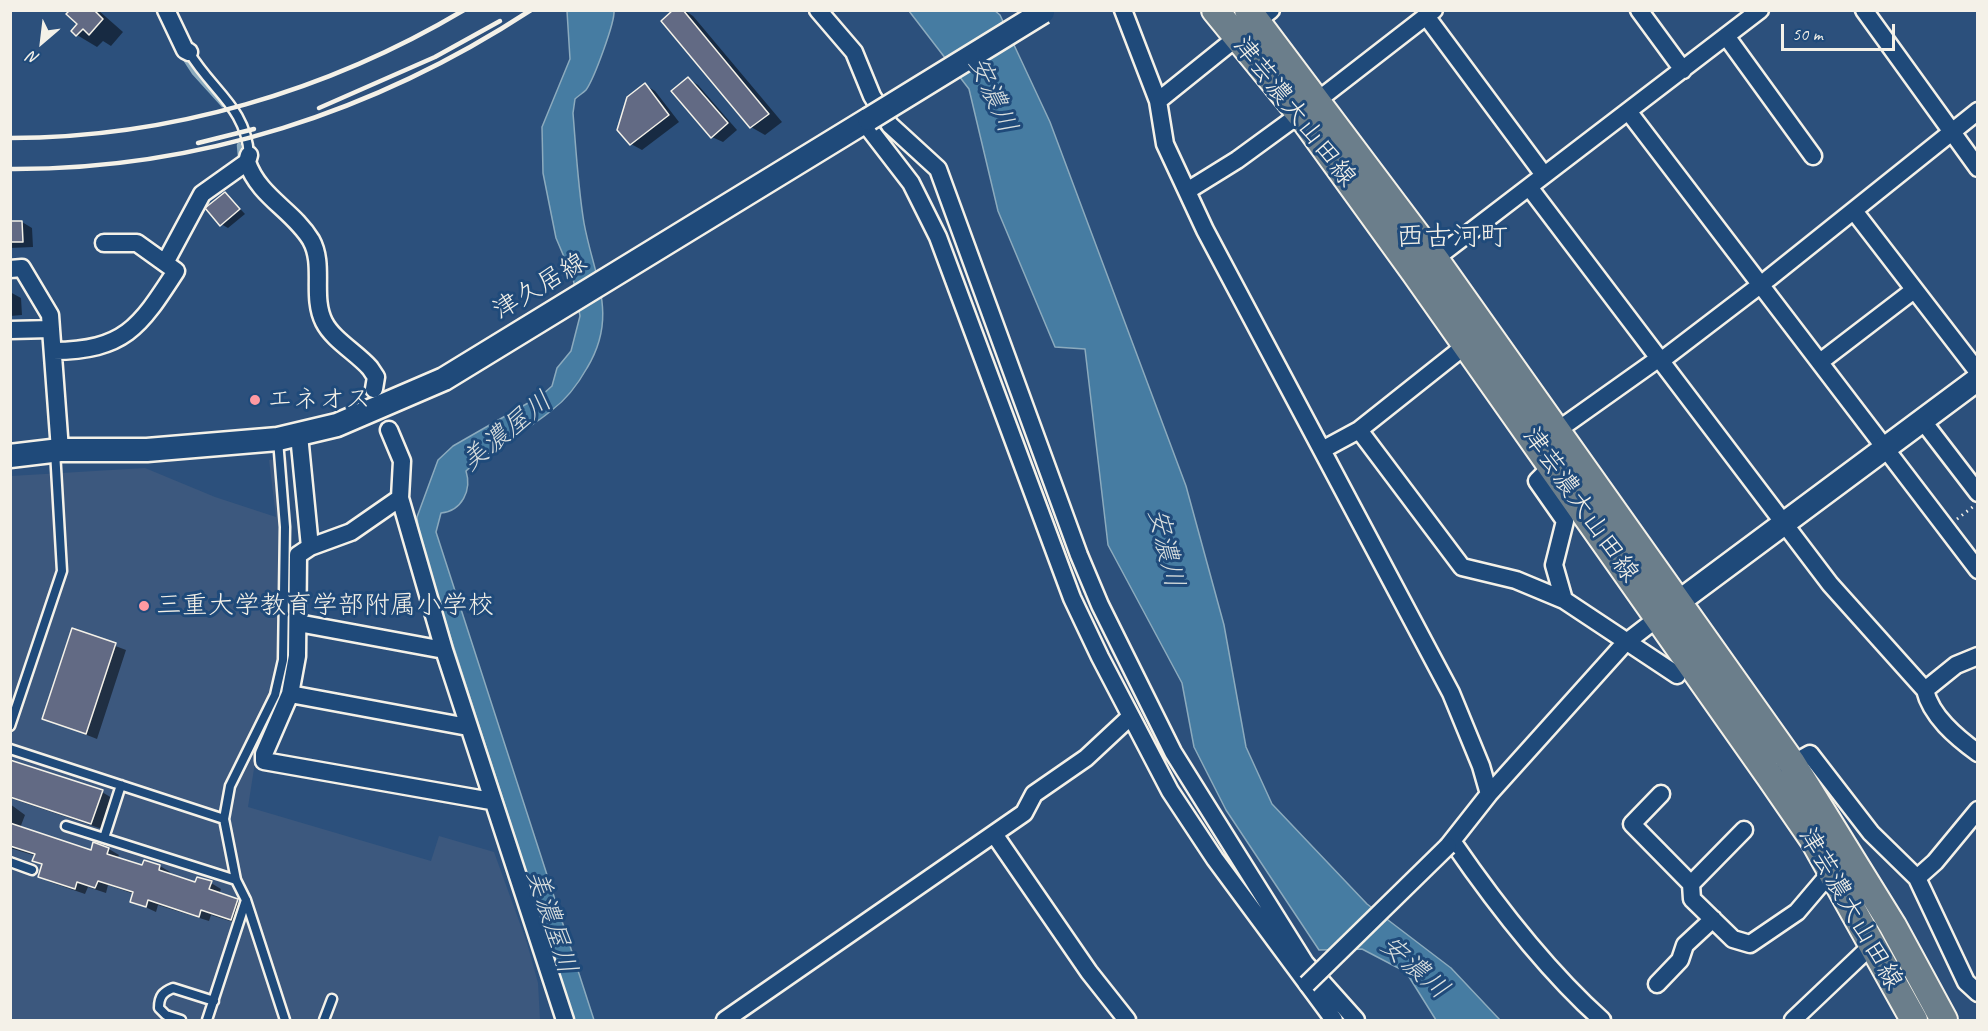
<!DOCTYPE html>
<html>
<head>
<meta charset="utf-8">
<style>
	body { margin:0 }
	#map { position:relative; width:1988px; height:1031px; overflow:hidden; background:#2c507c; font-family:Caveat,sans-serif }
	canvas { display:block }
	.frame { position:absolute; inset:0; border:12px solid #f4f1e8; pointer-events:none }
	.north { position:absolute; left:12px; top:12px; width:60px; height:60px; -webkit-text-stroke:4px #1f4a7a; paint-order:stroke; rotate:208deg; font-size:16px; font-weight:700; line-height:24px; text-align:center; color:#f4f1e8 }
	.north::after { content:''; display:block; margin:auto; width:21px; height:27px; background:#f4f1e8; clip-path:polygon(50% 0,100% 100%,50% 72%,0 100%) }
	.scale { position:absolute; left:1781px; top:24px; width:114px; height:27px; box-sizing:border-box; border:3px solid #f4f1e8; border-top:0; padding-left:8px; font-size:18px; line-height:21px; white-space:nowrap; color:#f4f1e8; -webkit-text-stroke:4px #1f4a7a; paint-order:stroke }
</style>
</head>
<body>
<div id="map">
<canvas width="1988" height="1031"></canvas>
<div class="frame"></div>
<div class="north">N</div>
<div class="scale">50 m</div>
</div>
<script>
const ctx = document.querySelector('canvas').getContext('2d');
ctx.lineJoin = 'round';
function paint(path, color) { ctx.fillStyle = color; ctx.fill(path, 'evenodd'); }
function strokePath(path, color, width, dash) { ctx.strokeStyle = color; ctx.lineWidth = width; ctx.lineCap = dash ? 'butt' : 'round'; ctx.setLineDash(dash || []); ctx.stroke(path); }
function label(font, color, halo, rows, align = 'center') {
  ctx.font = font + ' Caveat,"Klee One",sans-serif'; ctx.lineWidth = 6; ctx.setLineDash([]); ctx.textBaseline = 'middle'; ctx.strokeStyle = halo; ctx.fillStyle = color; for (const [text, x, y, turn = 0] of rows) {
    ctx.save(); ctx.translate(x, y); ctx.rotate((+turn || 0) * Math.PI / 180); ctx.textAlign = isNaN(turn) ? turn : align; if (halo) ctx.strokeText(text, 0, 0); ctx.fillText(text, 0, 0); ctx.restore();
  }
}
paint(new Path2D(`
	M287 457 291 526 289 658 280 696 256 756 248 807 431 861 439 836 494 852 527 943 538 983 540 1020H11V476L145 468 215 497 276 517 269 460Z`), '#3c587e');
const water = new Path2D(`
	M994 10 1000 15 1050 122 1186 486 1224 625 1246 747 1272 804 1367 904 1451 968 1500 1020H1436L1406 972 1362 949 1319 950 1226 810 1194 747 1182 683 1108 545 1085 349 1055 347 998 211 969 89 909 11Z
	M567 11H614C615 22 594 79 586 90 583 93 578 96 575 99L573 113C576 150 578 187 584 223 594 278 619 315 587 368 578 384 567 399 552 410 525 433 492 446 466 471 472 490 462 511 441 513L436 532 594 1020H574L433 583 419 535 417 517 438 460 453 446 542 395 552 386 557 368 571 351 580 316 573 278 556 238 543 173 542 127 570 59Z`);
paint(water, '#467ca2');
strokePath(water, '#8cabbe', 1.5);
paint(new Path2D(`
	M72 10H98L123 32 111 46 103 41 97 47 77 35 79 24Z
	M676 10H684L693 16 782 122 765 135 751 127Z
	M688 79 698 85 737 130 723 142 712 137Z
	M645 85 655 91 679 122 642 150 631 144Z
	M225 193 245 214 228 228 221 224Z
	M22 222 32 228 33 247 10 248V223Z
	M10 292 21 298 22 315 10 316Z
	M73 630 126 650 97 739 44 718Z
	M10 761 102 792 112 798 102 829 10 798Z
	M10 804 25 815 20 828 92 852 109 849 119 855 117 859 143 867 160 866 170 872 169 875 196 884 211 883 221 889 219 894 248 906 242 925 211 915 209 921 158 905 156 912 132 901 134 894 108 885 106 893 88 887 85 894 50 882 40 877 43 865 34 860 36 856 10 848Z`), '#0007');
strokePath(new Path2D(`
	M183 56 194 73 223 105
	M239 145 240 157`), '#8cabbe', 4.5);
const building = new Path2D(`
	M70 10H94L103 19 89 35 83 29 76 36 71 31 77 24 66 14Z
	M673 10H683L769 114 750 128 661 21Z
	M688 77 728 123 711 138 671 91Z
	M645 83 669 115 630 145 617 130 627 97Z
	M225 192 240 209 220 226 205 208Z
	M10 221H22L23 242H10Z
	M72 628 116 643 86 734 42 719Z
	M10 760 103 790 91 824 10 797Z
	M10 823 91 850 93 842 109 848 107 854 142 865 144 860 160 865 159 870 195 882 197 877 212 881 209 889 238 899 231 920 201 910 199 917 148 900 146 907 130 902 133 892 98 881 95 888 77 882 75 889 38 877 42 864 32 861 35 854 10 846Z`);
paint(building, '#626a84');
strokePath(building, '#f4f1e8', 1.5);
const lane = new Path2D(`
	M189 52C212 91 246 107 249 155
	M278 440 285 527 283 660 275 695 230 786 224 819 236 880 246 900 285 1020
	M10 726 62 571 55 451
	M10 749 224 819
	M66 826 236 880
	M104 838 121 785
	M10 862 32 870
	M181 1020 166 1015 159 1008C159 996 163 992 173 988L214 1001
	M207 1020 246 900
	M324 1020 332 999`);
const street = new Path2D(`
	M166 10 185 50 189 52
	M818 10 854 52 872 96 890 125 938 169 1079 555 1100 605 1173 752 1305 963 1356 1020
	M1123 10 1158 101 1165 144 1205 230 1451 693 1481 766 1489 794
	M1639 10 1683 70
	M1864 10 1978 168
	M1426 16 1544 175
	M1726 36 1813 156
	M1158 101 1271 10
	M1628 111 1978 570
	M864 122 911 183 938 237 1072 598 1100 657 1170 791 1215 859 1334 1020
	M249 155 247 162C259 197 293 210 311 240 325 265 311 296 324 322 333 340 357 353 370 368L376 377 374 389
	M1529 187 1830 584 1925 690C1931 716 1956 737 1978 753
	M1187 191 1237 160 1300 114 1434 10
	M1854 211 1978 372
	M165 263 202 194 247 162
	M1427 265 1760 10
	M10 269 22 268 50 315 51 329
	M10 330 51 329 60 450
	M53 351C125 350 139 328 176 271L137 243H104
	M1662 360 1768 279 1978 111
	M1820 362 1914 290
	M1922 420 1978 493
	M389 430 402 461 400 498 444 650 565 1020
	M1359 430 1462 567 1516 580 1564 600 1677 675
	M299 435 310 547 298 555 297 656 290 694 264 754V761L491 801
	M1322 450 1359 430 1466 345
	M310 547 351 532 400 498
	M1564 600 1554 565 1565 521 1537 481 1552 466 1558 430 1658 359
	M298 623 444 650
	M1925 690 1956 665 1978 656
	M290 694 468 727
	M1785 768 1810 754 1871 833 1917 878 1966 982 1978 993
	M1661 794 1632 824 1691 884
	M1744 830 1691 884 1692 899 1733 939 1750 944 1797 912 1831 872
	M994 834 1089 972 1127 1020
	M1452 841C1496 905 1545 969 1602 1020
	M1448 846 1489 794 1624 644 1659 617
	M1917 878 1935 862 1978 810
	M1657 984 1680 960 1685 945 1713 919
	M725 1020 1024 813 1034 794 1086 758 1130 717
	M1793 1020 1872 945`);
const secondary = new Path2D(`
	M10 456 60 450H147L278 439 337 425 444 379 869 119
	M1665 612 1978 379`);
const primary = new Path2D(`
	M1215 10 1300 114 1415 273 1770 777 1814 841 1914 1020
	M1248 10 1435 259 1792 763 1893 926 1944 1020`);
strokePath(lane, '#f4f1e8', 13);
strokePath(street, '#f4f1e8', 21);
strokePath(secondary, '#f4f1e8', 27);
strokePath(primary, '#f4f1e8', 30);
strokePath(new Path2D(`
	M1957 519 1974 506`), '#f4f1e8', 3, [1.5, 4.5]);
strokePath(lane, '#1f4a7a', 8);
strokePath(street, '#1f4a7a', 16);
strokePath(secondary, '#1f4a7a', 22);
strokePath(primary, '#6b7e8b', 26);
strokePath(new Path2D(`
	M319 108 435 57 500 21
	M10 138C169 138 328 91 464 10
	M198 143 254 129
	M10 169C198 170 375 112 531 10`), '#f4f1e8', 4.5);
const streetBridge = new Path2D(`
	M1307 984 1448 846`);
const secondaryBridge = new Path2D(`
	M869 119 1043 12`);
strokePath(streetBridge, '#f4f1e8', 21, []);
strokePath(secondaryBridge, '#f4f1e8', 27, []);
strokePath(streetBridge, '#1f4a7a', 16);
strokePath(secondaryBridge, '#1f4a7a', 22);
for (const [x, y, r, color] of [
	[255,400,6,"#ff9aa2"],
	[144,606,6,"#ff9aa2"]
]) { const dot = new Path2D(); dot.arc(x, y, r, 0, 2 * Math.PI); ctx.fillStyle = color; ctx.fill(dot); strokePath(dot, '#1f4a7a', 2); }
label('26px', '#f4f1e8', '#1f4a7a', [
	["津芸濃大山田線",1294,112,52],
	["津久居線",540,287,-31],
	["津芸濃大山田線",1580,505,55],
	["津芸濃大山田線",1850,909,60]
]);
label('26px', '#f4f1e8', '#1f4a7a', [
	["エネオス",267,400],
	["三重大学教育学部附属小学校",156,606]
], 'left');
label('italic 27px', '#dadfde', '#1f4a7a', [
	["安濃川",992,95,66],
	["美濃屋川",507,432,-39],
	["安濃川",1165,548,77],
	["美濃屋川",551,922,72],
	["安濃川",1414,968,41]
]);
label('28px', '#f4f1e8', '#1f4a7a', [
	["西古河町",1452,238]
]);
</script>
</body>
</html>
